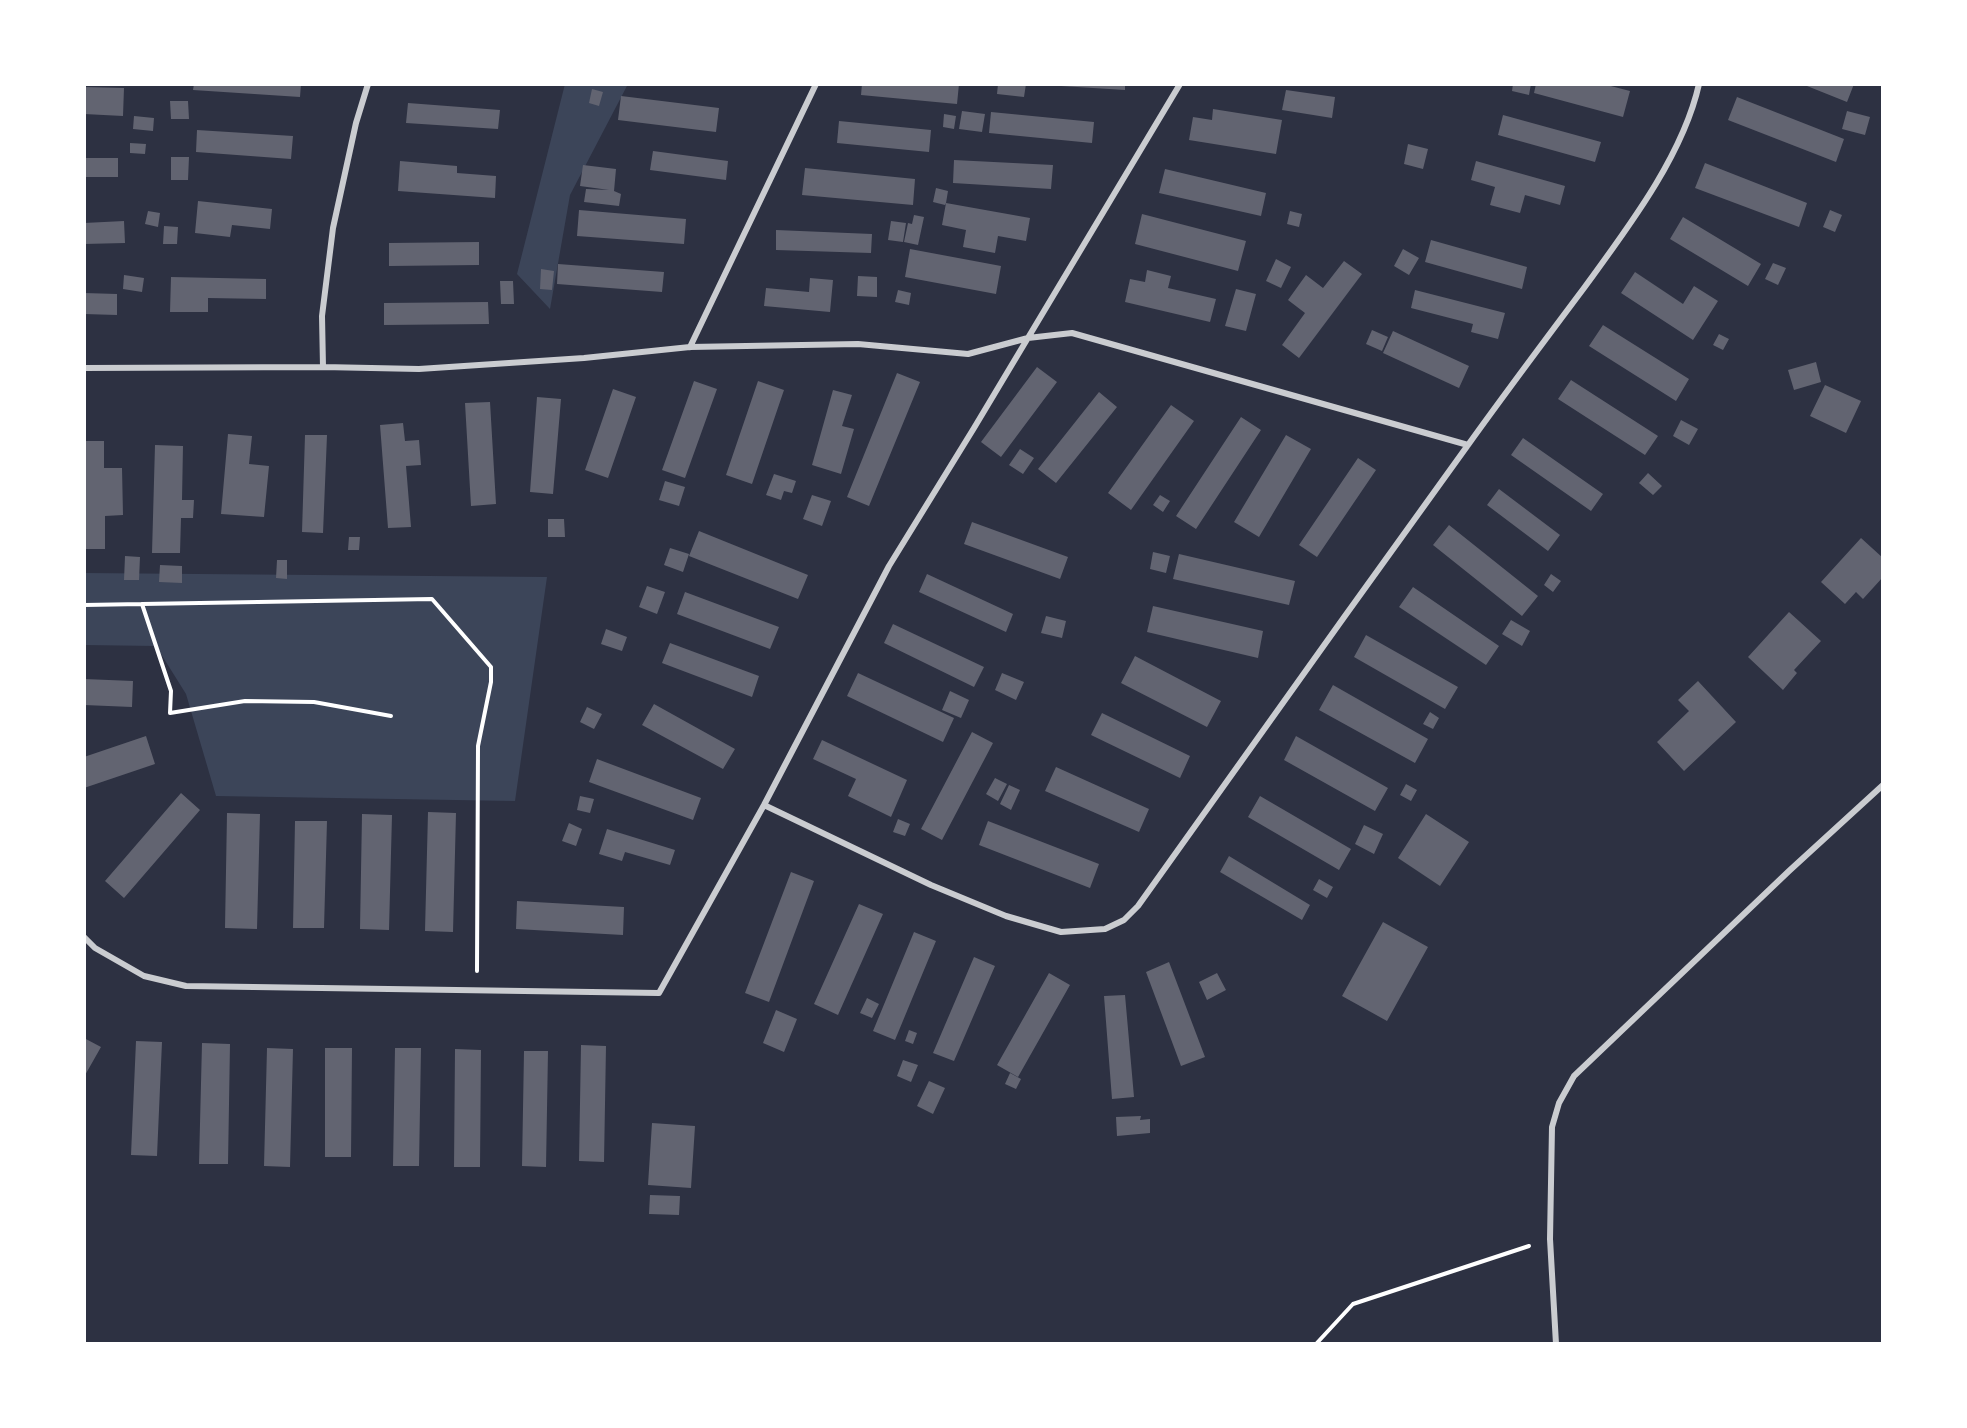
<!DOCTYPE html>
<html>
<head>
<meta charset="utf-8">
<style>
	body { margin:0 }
	#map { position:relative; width:1967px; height:1428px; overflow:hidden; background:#2d3142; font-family:Manrope,sans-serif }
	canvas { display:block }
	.frame { position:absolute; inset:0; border:86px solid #fff; pointer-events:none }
</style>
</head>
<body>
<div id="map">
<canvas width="1967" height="1428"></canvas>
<div class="frame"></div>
</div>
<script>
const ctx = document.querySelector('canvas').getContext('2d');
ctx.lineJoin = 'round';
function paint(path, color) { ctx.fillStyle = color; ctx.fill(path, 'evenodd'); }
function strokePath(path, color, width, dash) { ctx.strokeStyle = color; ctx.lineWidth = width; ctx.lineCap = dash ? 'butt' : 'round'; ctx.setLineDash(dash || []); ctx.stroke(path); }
paint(new Path2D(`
	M565 84H628L570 195 550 309 517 274Z
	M84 573 547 577 515 801 216 796 186 694 156 646 84 645Z`), '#3c4559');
paint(new Path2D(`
	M194 84H301L300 97 193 90Z
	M862 84H959L957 104 861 95Z
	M998 84H1026L1024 97 997 94Z
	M1062 84H1125V90L1061 86Z
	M1513 84H1531L1529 95 1512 91Z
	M1536 84H1603L1630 91 1623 117 1534 93Z
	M1802 84H1854L1847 102Z
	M84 87 124 88 123 116 84 114Z
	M592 89 603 92 599 106 589 103Z
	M1286 90 1335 97 1332 118 1282 110Z
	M621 96 719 108 716 132 618 120Z
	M1737 97 1844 139 1836 162 1728 120Z
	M170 101H188L189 119H171Z
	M408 103 500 110 498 129 406 123Z
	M1213 109 1282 120 1276 154 1189 140 1193 117 1212 120Z
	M962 111 985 114 982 132 959 129Z
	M1847 111 1870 117 1865 135 1842 129Z
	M991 112 1094 122 1092 143 989 133Z
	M944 114 956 116 954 129 943 127Z
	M1503 115 1601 142 1595 162 1498 135Z
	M134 116 154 118 153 131 133 129Z
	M839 121 931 130 929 152 837 143Z
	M197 130 293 136 291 159 196 152Z
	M130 143 146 144 145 154 130 153Z
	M1408 144 1428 149 1423 169 1404 164Z
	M653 151 728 161 726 180 650 170Z
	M171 157H189L188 180H171Z
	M84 158H118V177H84Z
	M954 160 1053 165 1051 189 953 183Z
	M400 161 457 166V173L496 176 495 198 398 191Z
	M1476 161 1565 186 1560 205 1525 195 1520 213 1490 205 1495 187 1471 180Z
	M1705 163 1807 203 1799 227 1695 188Z
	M583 165 616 169 614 191 621 194 619 206 584 202 586 189 609 190 580 186Z
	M805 168 915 179 913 205 802 195Z
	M1165 169 1266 193 1261 216 1159 193Z
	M936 188 948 191 946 203 1030 218 1026 241 998 236 995 253 963 247 966 230 942 225 946 203 945 205 933 202Z
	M198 201 272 209 270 229 232 225 230 237 195 233Z
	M579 210 686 219 684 244 577 236Z
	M1830 210 1842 215 1835 232 1823 227Z
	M148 211 160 213 158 227 145 224Z
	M1290 211 1302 214 1299 227 1287 224Z
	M1142 214 1246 241 1238 271 1135 244Z
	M914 215 924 217 918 245 904 242 908 223 912 224Z
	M1683 217 1761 264 1748 286 1670 239Z
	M124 221 125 243 84 244V223Z
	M891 221 906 223 903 242 888 240Z
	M164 226 178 227 177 244H163Z
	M776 230 872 234 871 253 776 250Z
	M1431 240 1527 267 1522 289 1425 262Z
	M479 242V265L389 266V243Z
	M910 249 1001 266 996 294 905 277Z
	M1403 249 1419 258 1409 275 1394 266Z
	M1276 259 1291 267 1281 288 1266 281Z
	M1344 261 1362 274 1299 358 1282 345 1305 313 1288 300 1306 275 1323 288Z
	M1773 263 1786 268 1778 285 1765 279Z
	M558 264 664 272 662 292 557 284Z
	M541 269 554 271 552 290 540 289Z
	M1147 270 1171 276 1168 288 1216 299 1210 322 1125 302 1130 279 1145 282Z
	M1635 272 1683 304 1694 286 1718 301 1693 340 1621 293Z
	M124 275 144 278 142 292 123 289Z
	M858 276 877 277V297L857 296Z
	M171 277 266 279V299L208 298V312H170Z
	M810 278 833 280 830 312 764 306 766 288 809 292Z
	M500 281H513L514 304H501Z
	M1236 289 1256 294 1246 331 1225 326Z
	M898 290 911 293 909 305 895 302Z
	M1415 290 1505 313 1498 339 1471 332 1473 324 1411 308Z
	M84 293 117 294V315L84 314Z
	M488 302 489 324 384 325V303Z
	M1603 325 1689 379 1676 401 1589 346Z
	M1372 330 1388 337 1382 351 1366 344Z
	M1393 331 1469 366 1459 388 1383 353Z
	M1719 334 1729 339 1723 350 1713 345Z
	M1816 362 1821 382 1794 390 1788 370Z
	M1037 367 1057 382 1001 457 981 442Z
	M897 373 920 382 869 506 847 497Z
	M1571 380 1658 436 1645 455 1558 399Z
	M694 381 717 389 685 478 662 470Z
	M758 381 784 390 752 484 726 475Z
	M1825 385 1861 401 1846 433 1810 416Z
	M613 389 636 397 608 478 585 470Z
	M833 390 852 395 842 426 854 429 841 474 812 465Z
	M1099 392 1117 407 1056 483 1038 469Z
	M537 397 561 399 553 494 530 492Z
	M490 402 496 504 471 506 465 403Z
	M1171 405 1194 421 1131 510 1108 493Z
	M1241 417 1261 430 1196 529 1176 516Z
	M1681 420 1698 429 1689 445 1673 436Z
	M403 423 405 441 419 440 421 465 406 466 411 527 388 528 380 425Z
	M228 434 252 436 249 464 269 466 264 517 221 514Z
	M305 435H327L323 533 302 532Z
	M1286 435 1311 449 1259 537 1234 522Z
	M1523 438 1603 494 1591 511 1511 455Z
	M84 441H104V468H122L123 515 105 516V549H84Z
	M155 445 183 446 182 500H194L193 518H181L180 553H152Z
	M1020 449 1034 458 1023 474 1009 465Z
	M1358 458 1376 470 1317 557 1299 545Z
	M1648 473 1662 486 1653 495 1639 483Z
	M774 474 796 481 792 493 784 491 781 500 766 495Z
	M665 481 685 487 679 506 659 500Z
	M1499 489 1560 535 1548 551 1487 505Z
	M812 495 831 501 822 526 803 519Z
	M1160 495 1170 501 1163 512 1153 505Z
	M548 519H564L565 537H548Z
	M972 522 1068 557 1060 579 964 544Z
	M1449 525 1538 596 1522 616 1433 545Z
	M699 531 808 575 798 599 689 556Z
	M349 537H360L359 550H348Z
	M1861 538 1883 558V577L1863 599 1856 592 1845 604 1821 582Z
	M670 548 689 554 683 572 664 565Z
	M1153 552 1170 556 1166 573 1150 569Z
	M1179 554 1295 581 1289 605 1173 579Z
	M125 556 140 557 139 580H124Z
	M277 560H287V579L276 578Z
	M160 565 182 566V583L159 582Z
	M927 574 1013 614 1006 632 919 592Z
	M1551 574 1561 581 1553 592 1544 585Z
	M647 586 665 592 657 614 639 607Z
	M1413 587 1499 646 1486 665 1399 607Z
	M685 592 779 627 770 649 677 614Z
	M1153 606 1263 631 1258 658 1147 632Z
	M1789 612 1821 641 1794 670 1797 673 1783 690 1748 657Z
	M1046 616 1066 621 1062 638 1041 633Z
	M1511 620 1530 631 1522 646 1502 634Z
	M893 624 984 667 974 687 884 643Z
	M606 629 627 637 622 651 601 644Z
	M1366 635 1458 687 1445 709 1354 657Z
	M670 643 759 676 752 697 662 663Z
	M1135 656 1221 701 1207 727 1121 683Z
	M858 673 954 718 943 742 847 696Z
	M1002 673 1024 682 1016 700 995 690Z
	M84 679 133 681 132 707 84 705Z
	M1698 681 1736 722 1684 771 1657 742 1689 711 1678 700Z
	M1333 685 1428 739 1415 763 1319 710Z
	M950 691 969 700 961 718 942 710Z
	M654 704 735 749 723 769 642 725Z
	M587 707 602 714 594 729 580 722Z
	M1430 712 1439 718 1433 729 1423 724Z
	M1102 713 1190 756 1180 778 1091 735Z
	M972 732 993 743 942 840 921 829Z
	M146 736 155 764 84 788V757Z
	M1296 736 1388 788 1375 811 1284 760Z
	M822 740 907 780 891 817 848 796 856 779 813 759Z
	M597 759 701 798 693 820 589 782Z
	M1056 767 1149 809 1139 832 1045 791Z
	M995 778 1007 784 998 801 986 794Z
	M1406 784 1417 790 1411 801 1400 795Z
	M1009 785 1020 790 1011 810 1000 804Z
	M181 793 200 810 124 898 105 881Z
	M580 796 594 799 590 813 577 810Z
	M1260 796 1351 849 1339 870 1248 817Z
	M428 812 456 813 453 932 425 931Z
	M227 813 260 814 257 929 225 928Z
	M362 814 392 815 389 930 360 929Z
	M1426 814 1469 842 1440 886 1398 858Z
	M898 819 910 824 905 836 893 832Z
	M295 821H327L324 928H293Z
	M988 821 1099 864 1090 888 979 845Z
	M569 823 582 829 576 846 562 841Z
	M1364 825 1383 834 1374 854 1355 844Z
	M607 829 675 850 670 865 625 852 622 861 599 854Z
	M1229 856 1310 905 1302 920 1220 872Z
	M791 872 814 881 769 1002 745 993Z
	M1319 879 1333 887 1327 898 1313 890Z
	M517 901 624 907 623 935 516 929Z
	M859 904 883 914 838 1015 814 1004Z
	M1383 922 1428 947 1387 1021 1342 996Z
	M914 932 936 941 895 1040 873 1031Z
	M974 957 995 966 954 1061 933 1053Z
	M1169 962 1205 1057 1181 1066 1146 972Z
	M1049 973 1070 985 1018 1077 997 1065Z
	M1217 973 1226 990 1207 1000 1199 982Z
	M1125 995 1134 1097 1112 1099 1104 996Z
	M867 998 879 1004 872 1018 860 1013Z
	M776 1010 797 1019 784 1052 763 1043Z
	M909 1030 917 1033 913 1044 905 1041Z
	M84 1038 101 1047 84 1077Z
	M136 1041 162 1042 157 1156 131 1155Z
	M202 1043 230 1044 228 1164H199Z
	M581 1045 606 1046 604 1162 579 1161Z
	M267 1048 293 1049 290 1167 264 1166Z
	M325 1048H352L351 1157H325Z
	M395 1048H421L419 1166H393Z
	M455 1049 481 1050 480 1167H454Z
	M524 1051H548L546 1167 522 1166Z
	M903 1060 918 1065 911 1082 897 1076Z
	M1010 1073 1021 1079 1016 1089 1005 1084Z
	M929 1081 945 1088 933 1114 917 1106Z
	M1141 1116 1140 1120 1150 1119V1133L1117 1136 1116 1117Z
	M652 1123 695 1126 691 1188 648 1185Z
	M650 1195 680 1196 679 1215 649 1214Z`), '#626471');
strokePath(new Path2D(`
	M142 604 171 691 170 713 245 701 314 702 391 716
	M84 605 432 599 491 667V682L478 746 477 971
	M1316 1344 1353 1304 1529 1246`), '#fff', 4);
strokePath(new Path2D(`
	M690 347 816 84
	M323 367 322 316 333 228 356 123 368 84
	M84 368 323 367 419 369 584 358 690 347 858 344 968 354 1028 338 1072 333 1468 445
	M764 805 931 885 1006 916 1061 932 1105 929 1124 920 1138 906C1248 752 1357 598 1468 445 1506 392 1545 340 1584 288 1627 229 1683 156 1699 84
	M84 937 95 948 144 976 186 986 659 993 764 805 889 566 974 428 1180 84
	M1556 1344 1550 1239 1552 1127 1559 1103 1574 1076 1789 871 1883 785`), '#caccd0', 6);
</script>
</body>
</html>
